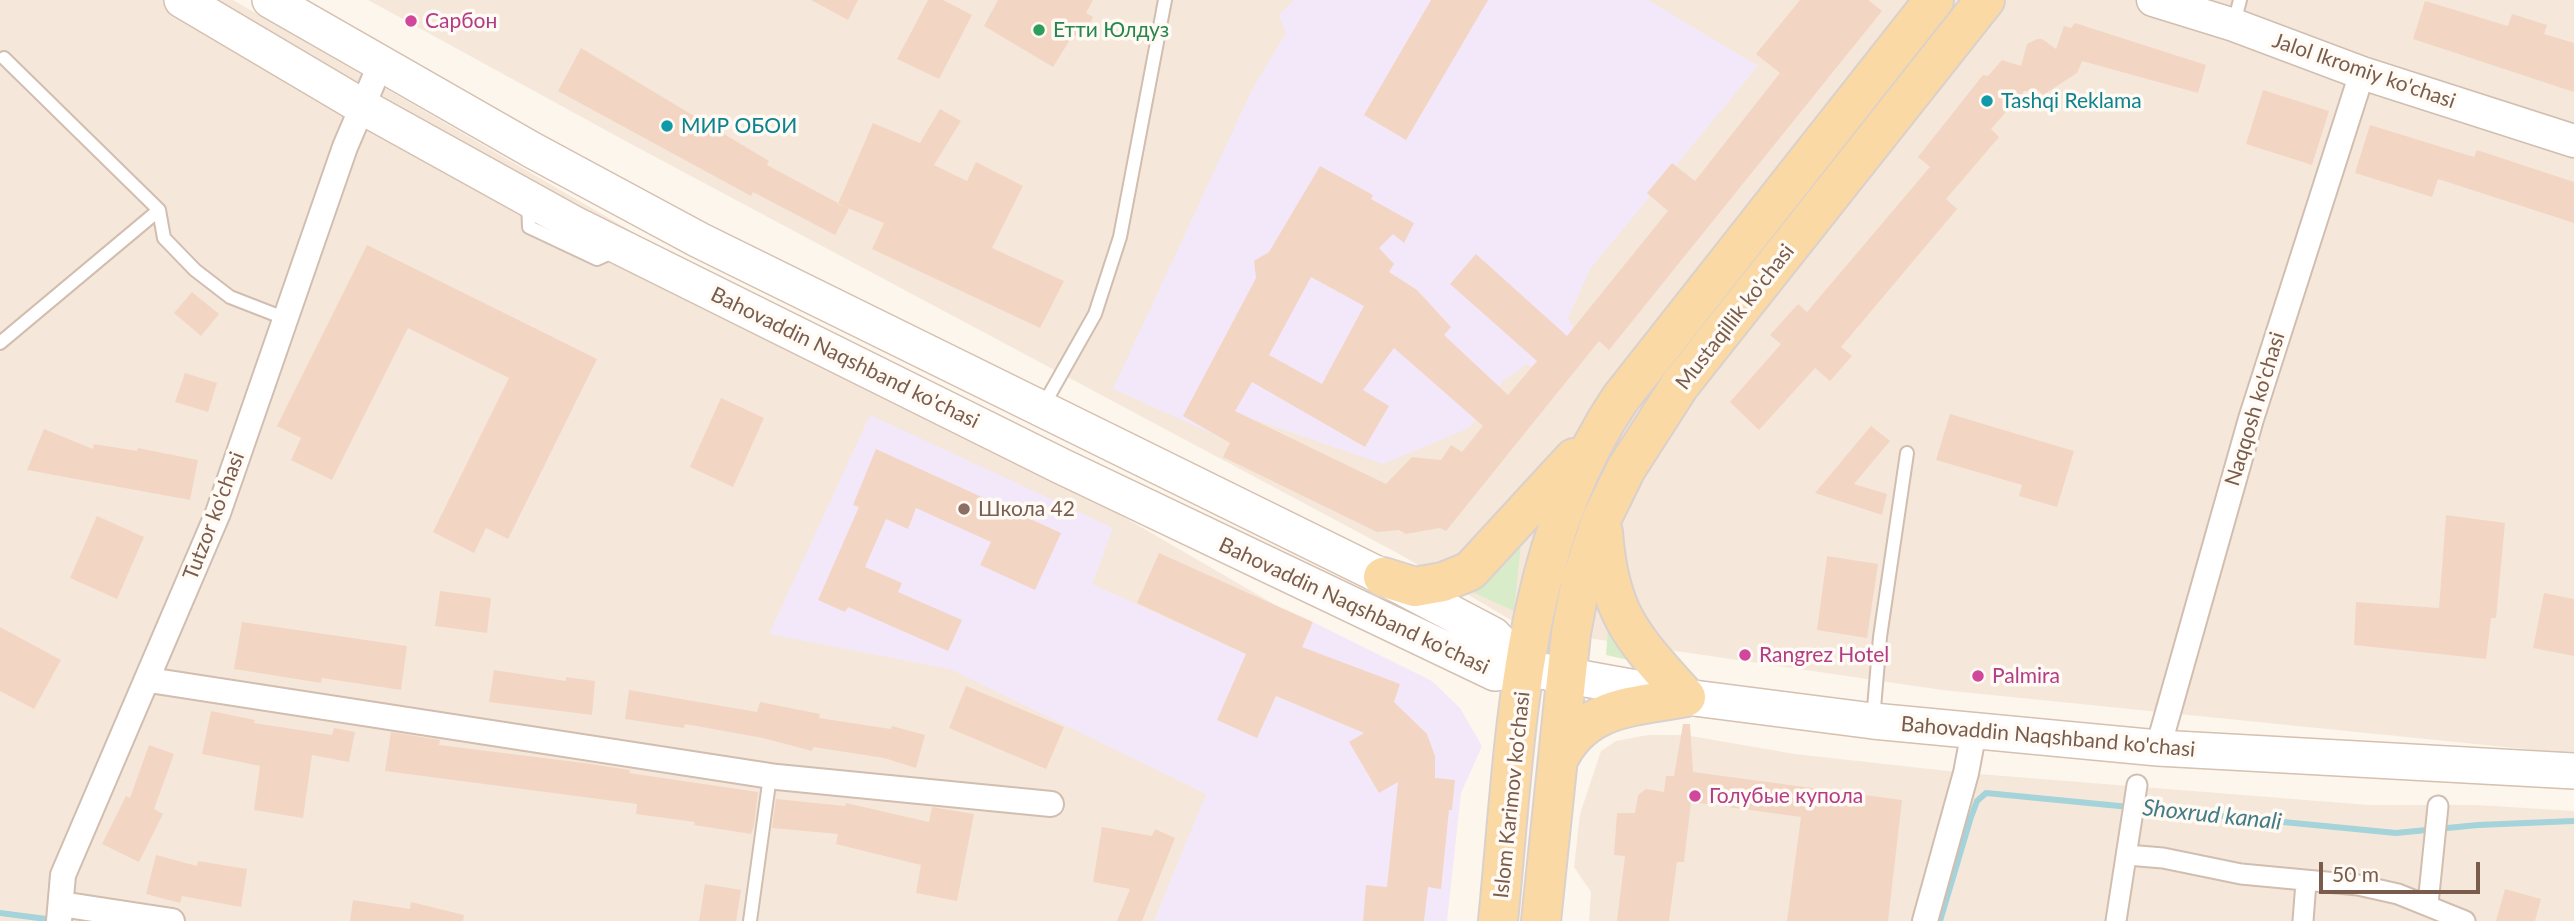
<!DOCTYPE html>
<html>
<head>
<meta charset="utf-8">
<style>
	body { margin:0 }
	#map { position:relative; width:2574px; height:921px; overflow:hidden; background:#fdf6ec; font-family:Lato,sans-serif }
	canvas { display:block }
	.scale { position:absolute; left:2319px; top:862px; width:161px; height:32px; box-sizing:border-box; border:4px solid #7a5c4d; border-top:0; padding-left:9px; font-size:21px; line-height:24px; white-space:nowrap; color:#7a5c4d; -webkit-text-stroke:5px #fffaf3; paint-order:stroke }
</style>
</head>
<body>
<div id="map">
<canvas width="2574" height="921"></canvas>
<div class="scale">50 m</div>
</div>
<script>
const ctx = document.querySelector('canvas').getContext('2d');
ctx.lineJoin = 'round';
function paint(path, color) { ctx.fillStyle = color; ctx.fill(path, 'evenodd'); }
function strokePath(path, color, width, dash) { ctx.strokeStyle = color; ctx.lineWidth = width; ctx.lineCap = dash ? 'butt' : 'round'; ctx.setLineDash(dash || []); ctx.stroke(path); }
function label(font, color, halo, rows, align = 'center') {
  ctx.font = font + ' Lato,sans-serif'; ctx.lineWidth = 7; ctx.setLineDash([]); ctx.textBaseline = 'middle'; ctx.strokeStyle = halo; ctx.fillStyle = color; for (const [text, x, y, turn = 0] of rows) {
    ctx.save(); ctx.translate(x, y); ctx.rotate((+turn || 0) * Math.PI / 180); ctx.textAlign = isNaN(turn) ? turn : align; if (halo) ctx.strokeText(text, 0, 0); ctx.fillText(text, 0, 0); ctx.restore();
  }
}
paint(new Path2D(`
	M0 0H233L1458 711 1439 921H0Z
	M368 0H2574V754L1942 690 1526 629 1401 555 631 144Z
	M1648 735H1685L1795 754 1966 773 2369 805H2477L2574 811V921H1589L1591 892 1574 867 1580 814 1601 751 1616 741Z`), '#f5e8da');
paint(new Path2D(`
	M1294 0H1648L1758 66 1590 269 1568 318 1587 354 1562 384 1527 364 1503 381 1469 428 1383 464 1244 416 1220 437 1113 389 1251 92 1286 33 1279 15Z
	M870 415 1113 528 1092 584 1246 654 1218 720 1257 738 1298 646 1301 647 1313 622 1432 681 1460 708 1482 746 1461 793 1447 921H1154L1206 794 950 669 769 634Z`), '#f3e8fa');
paint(new Path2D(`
	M1521 544 1514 611 1472 592 1495 575Z
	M1609 617 1637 662 1606 655Z`), '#d8ecc9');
strokePath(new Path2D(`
	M0 913 54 920
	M1940 921 1971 817 1977 801 1986 793 2396 833 2478 825 2574 821`), '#a5d3da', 6);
paint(new Path2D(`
	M811 0H858L848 20Z
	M928 0H943L972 15 939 79 897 59Z
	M998 0H1093L1086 13 1093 17 1083 38 1073 35 1053 67 984 26Z
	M1431 0H1488L1406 140 1364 115Z
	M1800 0H1868L1882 11 1609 350 1599 341 1446 531 1440 528 1406 534 1399 530 1377 532 1223 457 1230 443 1183 416 1256 278 1254 261 1269 252 1320 166 1373 195 1371 199 1414 223 1404 243 1393 234 1379 248 1394 264 1389 272 1417 290 1451 327 1444 335 1508 395 1537 361 1450 284 1476 254 1567 336 1668 211 1647 193 1672 163 1695 181 1780 73 1756 54ZM1311 277 1364 306 1322 384 1269 355ZM1394 348 1483 426 1462 452 1451 445 1441 460 1412 457 1386 484 1235 411 1252 382 1365 447 1389 406 1363 390Z
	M2425 1 2508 26 2512 14 2547 25 2544 34 2574 43V92L2413 39Z
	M2075 23 2206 65 2198 93 2082 61 2077 73 2043 95 2039 91H2024L1991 129 1999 137 1946 199 1957 209 1841 347 1852 356 1830 381 1815 368 1759 430 1730 402 1781 344 1770 335 1798 304 1807 312 1930 167 1918 157 1983 75 1988 76 2002 60 2021 66 2027 44 2037 39H2042L2056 49 2064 26 2071 28Z
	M581 48 769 161 767 165 849 209 835 235 753 192 751 196 558 91Z
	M2263 90 2329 111 2312 165 2246 144Z
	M940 109 961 121 934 165 967 181 976 162 1023 186 992 248 1064 281 1040 328 872 249 884 223 838 204 873 123 920 143Z
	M2370 125 2474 157 2477 150 2574 182V223L2438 179 2432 197 2355 173Z
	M367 245 597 359 508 539 486 528 474 553 433 532 509 378 408 328 332 480 291 460 301 438 277 426Z
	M192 292 219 314 201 336 174 313Z
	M185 373 217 383 208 412 175 402Z
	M721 398 764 418 733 487 690 467Z
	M1950 414 2074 451 2057 507 2019 496 2022 485 1936 460Z
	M1871 426 1890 441 1854 484 1887 494 1882 515 1815 493Z
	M44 429 93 449 94 444 137 451 138 448 198 460 190 500 27 470Z
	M876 449 1061 533 1035 590 980 565 991 542 916 508 908 529 886 519 865 567 902 583 898 592 962 620 948 651 848 607 845 612 818 600 859 507 853 505Z
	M2446 515 2505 523 2496 618H2491L2486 659 2354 645 2356 602 2439 608Z
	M97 516 144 537 117 599 70 578Z
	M1159 553 1313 622 1302 647 1400 684 1394 702 1427 734 1435 756V778L1455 780 1452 810H1449L1441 889 1428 887 1424 921H1363L1366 885 1387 887 1398 782 1379 793 1349 742 1364 733 1276 696 1257 738 1217 720 1246 654 1137 603Z
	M1827 556 1878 564 1867 638 1817 630Z
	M440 591 491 598 487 633 435 626Z
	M2544 593 2574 599V656L2533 648Z
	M242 622 407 646 401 690 322 678 321 683 234 669Z
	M0 627 61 660 34 709 0 691Z
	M494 670 566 681V677L595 681 592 715 489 702Z
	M966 686 1064 727 1046 769 949 728Z
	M629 690 757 712 760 702 820 714 819 718 891 729 892 726 925 735 916 768 884 758 813 747 812 751 763 738 685 724 684 728 625 719Z
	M211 711 255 720 254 723 332 735 334 728 355 732 349 762 312 755 303 818 254 810 260 766 202 754Z
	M1683 724H1690L1693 772 1902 800 1888 921H1787L1801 817 1691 802 1684 862H1677L1669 921H1617L1625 856 1614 855 1617 813H1635L1638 795 1646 789 1664 792 1666 776H1674Z
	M391 732 440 740 439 745 584 763 630 770 629 773 758 792 754 826 751 834 694 825 695 822 636 814 637 804 385 771Z
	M149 745 174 754 154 809 163 814 139 862 102 844 126 796 130 798Z
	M776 799 845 806 846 803 929 822 932 807 974 814 957 901 916 893 921 865 836 844 838 834 772 828Z
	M1102 827 1152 836 1155 829 1175 838 1142 921H1117L1130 889 1093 882Z
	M156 855 197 866 198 861 247 869 241 907 182 896 180 903 146 894Z
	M705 884 741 890 736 921H699Z
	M2505 889 2541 899 2535 921H2496Z
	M353 900 410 909 411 902 464 915 463 921H350Z`), '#f3d5c3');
const service = new Path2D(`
	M2234 23 2240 0
	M4 58 159 210
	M528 203 529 227 597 259 615 251
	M0 343 159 210 164 238 195 270 230 297 284 318
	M1043 406 1095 314 1120 237 1165 0
	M1873 720 1880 637 1907 453
	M750 921 770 776`);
const pedestrian = new Path2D(`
	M2127 855 2163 858 2241 874 2358 885 2398 894 2465 921
	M2428 904 2438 806
	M2116 921 2137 785
	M2303 921 2306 882`);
const minor = new Path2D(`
	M149 680 777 777 1051 804
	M2158 748 2251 419 2362 73
	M61 904 172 921
	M59 921 63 875 218 513 345 147 381 63
	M1925 921 1966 773 1974 731`);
const tertiary = new Path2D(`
	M2153 0 2234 25 2362 73 2574 141`);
const secondary = new Path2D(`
	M182 0 363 107 576 225 1061 466 1495 673 1525 668 1686 697 1873 721 2158 748 2574 771
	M270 0 532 150 699 240 1383 577 1493 635 1525 668`);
const primary = new Path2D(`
	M1603 532C1609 615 1633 638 1686 697
	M1383 577 1415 587 1443 582 1470 571 1574 458
	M1558 760C1584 706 1632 707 1686 697
	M1498 921C1516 744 1517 552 1620 399L1934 0
	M1541 921 1571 633 1581 581 1602 518 1626 469 1680 385 1985 0`);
strokePath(service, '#d1beb0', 16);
strokePath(pedestrian, '#d1beb0', 23);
strokePath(minor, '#d1beb0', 28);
strokePath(tertiary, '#d1beb0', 35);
strokePath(secondary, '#d6c0b0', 38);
strokePath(primary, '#dad1cd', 42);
strokePath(service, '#fff', 12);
strokePath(pedestrian, '#fff', 19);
strokePath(minor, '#fff', 24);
strokePath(tertiary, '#fff', 32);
strokePath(secondary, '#fff', 35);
strokePath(primary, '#fbd9a5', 38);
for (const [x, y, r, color] of [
	[411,21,7,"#d1479c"],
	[1039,30,7,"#2e9e5b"],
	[1987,101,7,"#0f9aa8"],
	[667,126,7,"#0f9aa8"],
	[964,509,7,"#8d6e63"],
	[1745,655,7,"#d1479c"],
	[1978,676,7,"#d1479c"],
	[1695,796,7,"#d1479c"]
]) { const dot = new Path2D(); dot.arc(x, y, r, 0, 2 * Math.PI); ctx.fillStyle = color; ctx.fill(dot); strokePath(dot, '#fffaf3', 2.5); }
label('21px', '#b23c85', '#fffaf3', [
	["Сарбон",425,21],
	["Rangrez Hotel",1759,655],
	["Palmira",1992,676],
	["Голубые купола",1709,796]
], 'left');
label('21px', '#27864d', '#fffaf3', [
	["Етти Юлдуз",1053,30]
], 'left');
label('21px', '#7a5c4d', '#fffaf3', [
	["Jalol Ikromiy ko'chasi",2364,71,19],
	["Mustaqillik ko'chasi",1735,317,-52],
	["Bahovaddin Naqshband ko'chasi",845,358,26],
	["Naqqosh ko'chasi",2255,409,-73],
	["Tutzor ko'chasi",214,516,-69],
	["Bahovaddin Naqshband ko'chasi",1354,606,25],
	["Bahovaddin Naqshband ko'chasi",2048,737,5],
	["Islom Karimov ko'chasi",1512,795,-84]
]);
label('21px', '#0d838f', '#fffaf3', [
	["Tashqi Reklama",2001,101],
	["МИР ОБОИ",681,126]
], 'left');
label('21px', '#785e54', '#fffaf3', [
	["Школа 42",978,509]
], 'left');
label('italic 23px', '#437c86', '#fffaf3', [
	["Shoxrud kanali",2212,815,6]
]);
</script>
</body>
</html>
